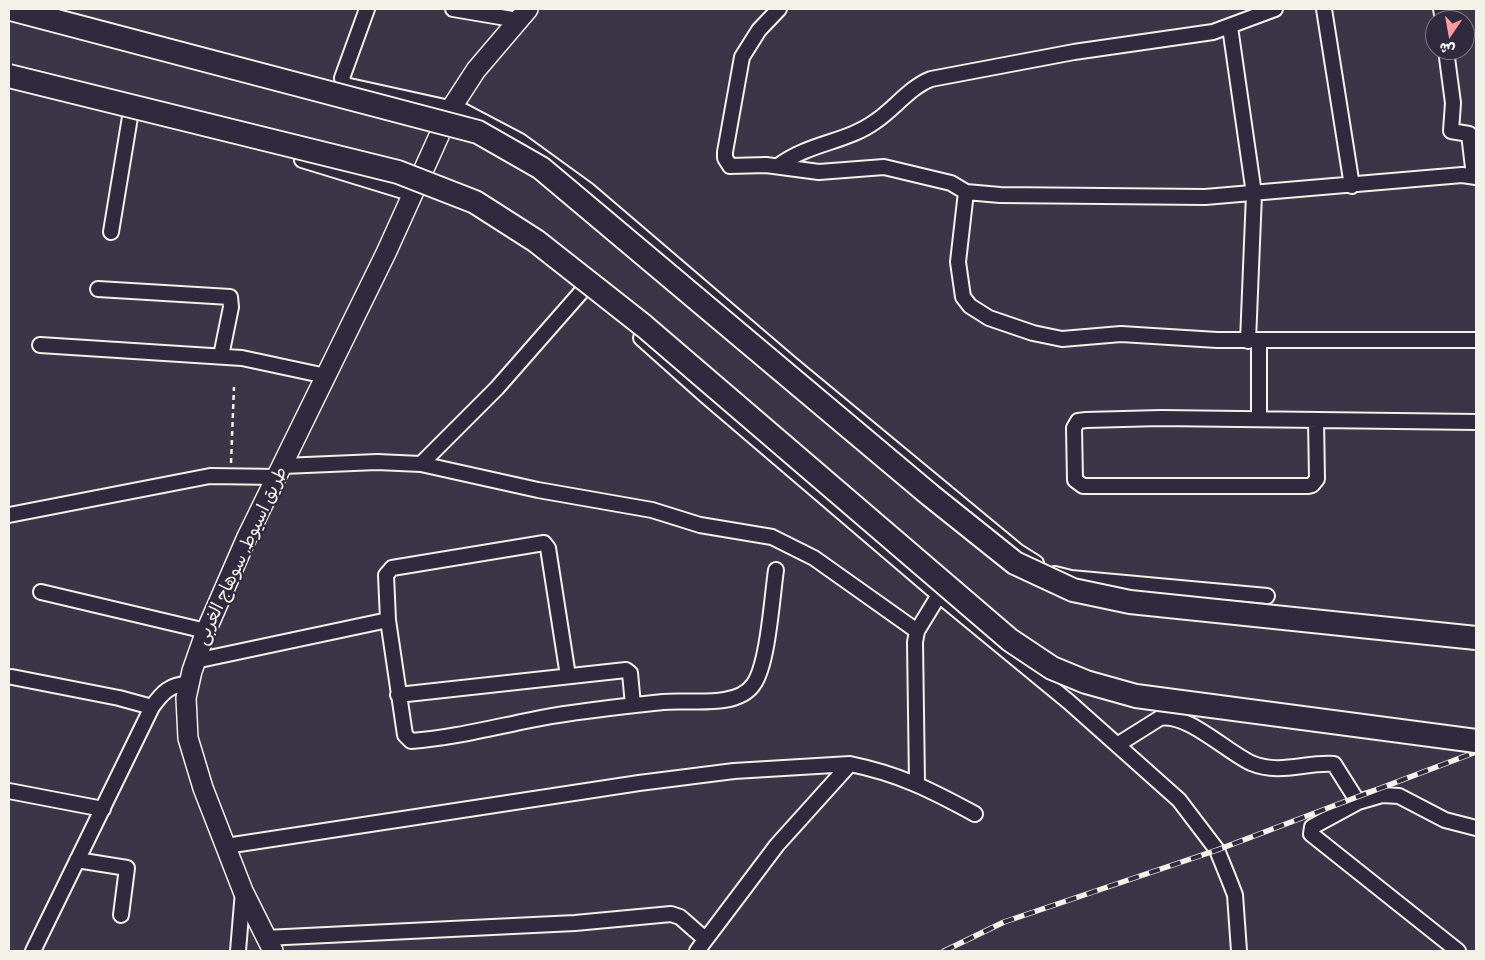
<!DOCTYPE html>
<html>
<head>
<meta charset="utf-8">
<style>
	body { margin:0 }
	#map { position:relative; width:1485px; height:960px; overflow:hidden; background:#3b3647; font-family:"Patrick Hand","Playpen Sans Arabic",sans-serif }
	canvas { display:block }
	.frame { position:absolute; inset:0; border:10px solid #f4f1e8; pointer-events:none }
	.north { position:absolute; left:1425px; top:10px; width:50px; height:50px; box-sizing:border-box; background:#2f2a3d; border:1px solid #7e7a81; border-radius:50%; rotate:192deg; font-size:14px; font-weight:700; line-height:20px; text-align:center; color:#f4f1e8 }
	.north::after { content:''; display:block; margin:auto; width:18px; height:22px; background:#ff9aa2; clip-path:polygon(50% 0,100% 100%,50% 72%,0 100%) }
</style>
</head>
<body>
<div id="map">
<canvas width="1485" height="960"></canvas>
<div class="frame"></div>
<div class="north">ش</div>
</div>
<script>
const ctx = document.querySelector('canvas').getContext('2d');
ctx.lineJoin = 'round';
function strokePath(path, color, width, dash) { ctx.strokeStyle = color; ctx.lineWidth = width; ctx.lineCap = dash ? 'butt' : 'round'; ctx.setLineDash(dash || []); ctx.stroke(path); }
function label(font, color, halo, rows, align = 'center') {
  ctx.font = font + ' "Patrick Hand","Playpen Sans Arabic",sans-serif'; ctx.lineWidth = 4.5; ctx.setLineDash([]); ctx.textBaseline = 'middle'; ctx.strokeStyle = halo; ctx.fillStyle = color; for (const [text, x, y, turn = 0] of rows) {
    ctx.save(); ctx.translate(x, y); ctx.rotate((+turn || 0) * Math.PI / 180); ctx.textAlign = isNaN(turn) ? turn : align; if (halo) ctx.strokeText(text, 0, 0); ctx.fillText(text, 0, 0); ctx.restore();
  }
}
const minor = new Path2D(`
	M367 9 342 78 345 85 463 111 520 141 589 191 790 363 1017 551 1036 563
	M453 9 518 20
	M779 9 759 30 742 57 725 152V158L730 166 766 165 819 172 884 167 951 183 966 192 1000 195 1205 197 1462 175 1476 177
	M1324 9 1352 186
	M1441 9 1443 20
	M1230 27 1254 194 1248 341
	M1446 50 1453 103 1451 131 1469 134 1474 176
	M302 160 413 194
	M778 166C810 142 846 143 876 121 895 108 910 87 931 79L1074 52 1213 32 1275 9
	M966 192 958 262 963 297 970 306 989 318 1033 333 1062 339 1121 334 1217 340H1476
	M111 232 130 117
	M98 289 230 297 231 307 221 356
	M641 338 706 396 939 595
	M1259 341V419
	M40 345 242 358 326 376
	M1316 421 1317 479 1312 485 1308 486H1083L1075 480 1074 428 1078 421 1086 420 1161 418 1476 422
	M421 464 497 388 583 290
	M283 466 377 462 421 464 538 490 652 510 700 525 772 537 814 558 917 631
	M9 515 210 476 278 477
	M1055 574 1071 578 1267 596
	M41 592 206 631
	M195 661 388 620
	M568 676 548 548 544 543 392 568 386 575 388 620 405 735 411 741C452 738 491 728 531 720 574 711 619 707 663 702 688 699 736 709 753 685 768 666 772 597 776 570
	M12 677 119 698 152 707
	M398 695 626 670 630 673 633 705
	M1117 745 1160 718C1186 712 1227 752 1251 763 1280 775 1305 762 1334 764L1358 802 1312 827 1311 834 1458 951
	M917 783 915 642 917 631 939 595 1069 702 1179 800 1217 850 1228 877 1235 895 1239 951
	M9 791 103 809
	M1358 802 1382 795 1399 796 1445 820 1476 828
	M226 846 639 783 734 771 850 764
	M77 860 127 868 121 915
	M265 938 575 923 671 914 680 917 705 939
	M33 951 152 707C162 693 170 684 188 684
	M238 951 243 891
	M697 951 777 845 850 764C899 774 931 790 975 814`);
const secondary = new Path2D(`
	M273 951 243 891 203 788 188 738 186 698 192 671 206 631 247 537 386 253 452 107 476 70 528 9`);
strokePath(minor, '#f4f1e8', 18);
strokePath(secondary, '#f4f1e8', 22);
strokePath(new Path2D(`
	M231 463 234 387`), '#f4f1e8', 2.5, [5, 4]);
strokePath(minor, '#2f2a3d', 14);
strokePath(secondary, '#2f2a3d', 19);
const rail = new Path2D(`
	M944 951 1004 922 1217 850 1476 752`);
strokePath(rail, '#f4f1e8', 5.5);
strokePath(rail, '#2f2a3d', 4, [11]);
const trunkBridge = new Path2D(`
	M11 9 478 132 541 168 930 495 1015 563 1073 590 1130 602 1476 638
	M9 76 398 172 475 202 536 241 644 326 1010 640 1052 668 1086 682 1136 696 1476 741`);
strokePath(trunkBridge, '#f4f1e8', 26, []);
strokePath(trunkBridge, '#2f2a3d', 22);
label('18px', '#f4f1e8', '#2f2a3d', [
	["طريق اسيوط, سوهاج الغربى",242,556,-65]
]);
</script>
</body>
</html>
